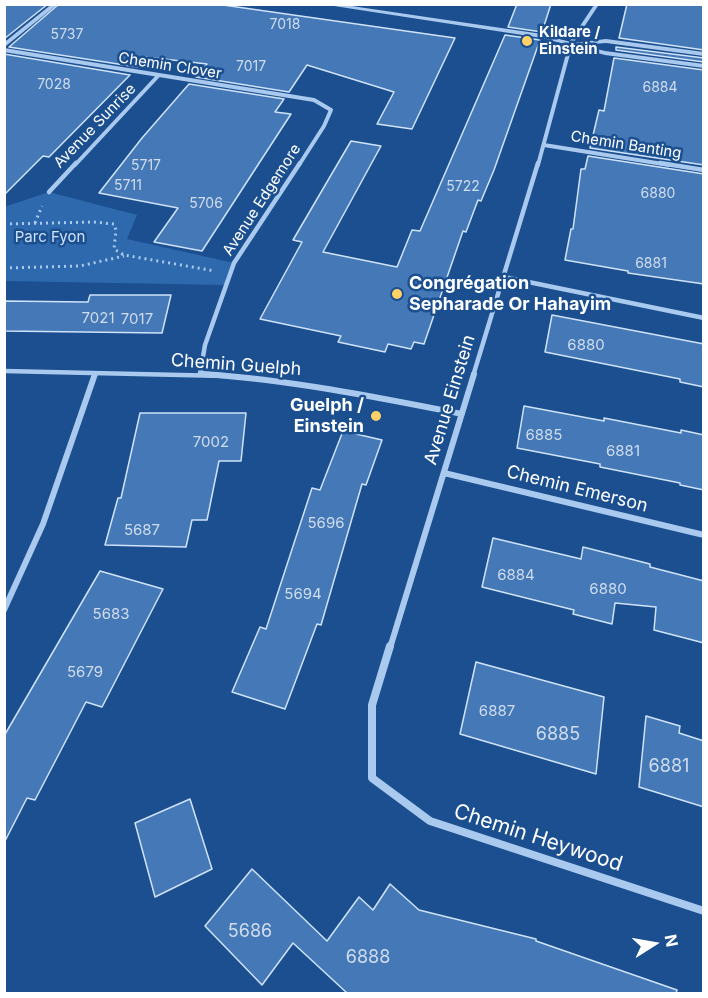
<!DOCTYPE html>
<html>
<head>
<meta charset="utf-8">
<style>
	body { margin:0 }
	#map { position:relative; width:708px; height:998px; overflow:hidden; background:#1b4f8f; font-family:Inter,sans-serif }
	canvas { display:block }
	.frame { position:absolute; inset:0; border:6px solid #fff; pointer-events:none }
	.north { position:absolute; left:624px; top:914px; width:60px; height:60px; -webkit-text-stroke:4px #1b4f8f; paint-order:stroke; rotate:79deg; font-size:16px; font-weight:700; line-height:24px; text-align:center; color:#fff }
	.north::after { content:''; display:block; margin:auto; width:21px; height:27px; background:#fff; clip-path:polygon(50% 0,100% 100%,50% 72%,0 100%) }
</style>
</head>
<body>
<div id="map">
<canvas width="708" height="998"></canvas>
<div class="frame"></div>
<div class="north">N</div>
</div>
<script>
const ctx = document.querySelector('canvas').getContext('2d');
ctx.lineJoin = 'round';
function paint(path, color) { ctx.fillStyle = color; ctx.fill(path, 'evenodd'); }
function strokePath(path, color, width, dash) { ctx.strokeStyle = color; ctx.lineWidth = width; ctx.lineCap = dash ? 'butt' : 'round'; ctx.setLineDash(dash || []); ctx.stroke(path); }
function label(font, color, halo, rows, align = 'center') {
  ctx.font = font + ' Inter,sans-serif'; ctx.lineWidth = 5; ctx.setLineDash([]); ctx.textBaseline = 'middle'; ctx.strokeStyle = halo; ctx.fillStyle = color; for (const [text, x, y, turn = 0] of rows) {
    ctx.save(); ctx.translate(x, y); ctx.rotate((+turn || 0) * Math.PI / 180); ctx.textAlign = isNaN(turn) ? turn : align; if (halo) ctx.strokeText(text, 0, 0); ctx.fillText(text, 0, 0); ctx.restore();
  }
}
paint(new Path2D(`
	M49 192 137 215 127 239 234 263 225 285 5 281 4 207Z`), '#2e69ad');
const building = new Path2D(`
	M4 4H48L4 39Z
	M59 4H216L455 38 412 129 377 124 394 92 307 65 289 92 196 77 207 64 146 57 137 67 9 47Z
	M517 4H551L542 32 508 27Z
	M627 4H704V50L619 38Z
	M505 35 540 40 494 170 481 201 478 200 466 232 463 231 424 344 414 342 411 349 388 344 385 352 338 342 341 336 260 319 302 242 293 240 351 141 381 146 323 252 397 267 412 230 420 231Z
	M616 47 704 58V62L616 50Z
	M4 54 130 75 49 157 43 156 4 195Z
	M614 58 704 70V165L590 148 599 110 604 111Z
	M189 84 284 99 275 112 291 114 202 251 154 242 178 208 99 193 142 138Z
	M588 156 704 174V284L628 273V271L565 260 571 229H573L581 169H585Z
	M90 295H171L162 333 4 331V301L88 302Z
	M552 315 704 344V387L680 382V379L545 352Z
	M524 406 604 421V418L681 433V430L704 435V490L680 485V483L600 467V464L517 448Z
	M140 413H246L241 461H219L207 520H192L186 547 105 545 118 498H121Z
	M343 431 382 440 366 485 362 484 321 625 317 624 285 709 232 692 260 627 266 629 312 488 320 490Z
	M493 538 581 559 583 547 650 564V567L704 581V643L654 630 656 607 615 603 612 624 573 614 574 610 482 587Z
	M100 571 163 589 102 707 86 702 35 800 27 798 4 843V736Z
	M476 662 604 697 596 774 460 734Z
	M646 716 680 726 679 733 704 741V807L639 787Z
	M190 799 212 869 155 897 135 823Z
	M252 869 327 941 359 897 373 910 390 884 419 910 536 939V941L677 990 676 993H347L293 943 262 985 205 926Z`);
paint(building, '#4478b7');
strokePath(building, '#cfe3fa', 1.5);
strokePath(new Path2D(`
	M35 223 42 206
	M4 224 94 222 114 224 116 230 114 249 124 255 215 271
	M4 268 80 266 124 256`), '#a9c9ee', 3, [2, 4]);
strokePath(new Path2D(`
	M4 45 55 4
	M4 50 314 100 331 110 324 126 299 165
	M544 145 669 165
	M75 165 158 76
	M538 165 571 43 597 4`), '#a9c9ee', 4);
strokePath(new Path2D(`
	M660 163 704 170
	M49 192 76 163
	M504 277 704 318
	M4 371 225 376
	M200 374 205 345 234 263 300 163
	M473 376 538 163`), '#a9c9ee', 4.5);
strokePath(new Path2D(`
	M203 374C291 380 376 397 462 414
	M444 473 704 535
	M4 610 43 524 95 374
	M390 648 474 374`), '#a9c9ee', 6);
strokePath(new Path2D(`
	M390 646 372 705V778L430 821 704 911`), '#a9c9ee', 8);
paint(new Path2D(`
	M321 4H338L542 34 574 43 606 39 704 52V56L606 43 581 45 605 51 704 64V68L605 55 542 38Z`), '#a9c9ee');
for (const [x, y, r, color] of [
	[527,41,6,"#ffd166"],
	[397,294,6,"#ffd166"],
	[376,416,6,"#ffd166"]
]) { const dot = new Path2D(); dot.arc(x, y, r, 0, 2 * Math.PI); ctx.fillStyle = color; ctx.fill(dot); strokePath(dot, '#1b4f8f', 2); }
label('14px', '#d0dded', null, [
	["7018",285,25],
	["5737",67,35],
	["7017",251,67],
	["7028",54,85],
	["6884",660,88],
	["5717",146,166],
	["5711",128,186],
	["5722",463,187],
	["6880",658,194],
	["5706",206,204],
	["6881",651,264]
]);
label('bold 15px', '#fff', '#1b4f8f', [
	["Kildare /",539,32],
	["Einstein",539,49]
], 'left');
label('15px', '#fff', '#1b4f8f', [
	["Chemin Clover",170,66,9],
	["Avenue Sunrise",95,126,-46],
	["Chemin Banting",626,145,9],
	["Avenue Edgemore",262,200,-57]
]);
label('15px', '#cfe3fa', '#1b4f8f', [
	["Parc Fyon",50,237]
]);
label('15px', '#d0dded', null, [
	["7021",98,318],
	["7017",137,319],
	["6880",586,345],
	["6885",544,435],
	["7002",211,442],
	["6881",623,451],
	["5696",326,523],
	["5687",142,530],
	["6884",516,575],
	["6880",608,589],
	["5694",303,594],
	["5683",111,614],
	["5679",85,672],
	["6887",497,711]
]);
label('bold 18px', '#fff', '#1b4f8f', [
	["Congrégation",409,284],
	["Sepharade Or Hahayim",409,305],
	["Guelph /",364,406,"right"],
	["Einstein",364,427,"right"]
], 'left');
label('18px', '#fff', '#1b4f8f', [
	["Chemin Guelph",236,365,4],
	["Avenue Einstein",450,400,-73],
	["Chemin Emerson",577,489,14]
]);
label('18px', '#d0dded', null, [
	["6885",558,735],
	["6881",669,767],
	["5686",250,932],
	["6888",368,958]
]);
label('21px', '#fff', '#1b4f8f', [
	["Chemin Heywood",538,838,18]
]);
</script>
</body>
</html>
